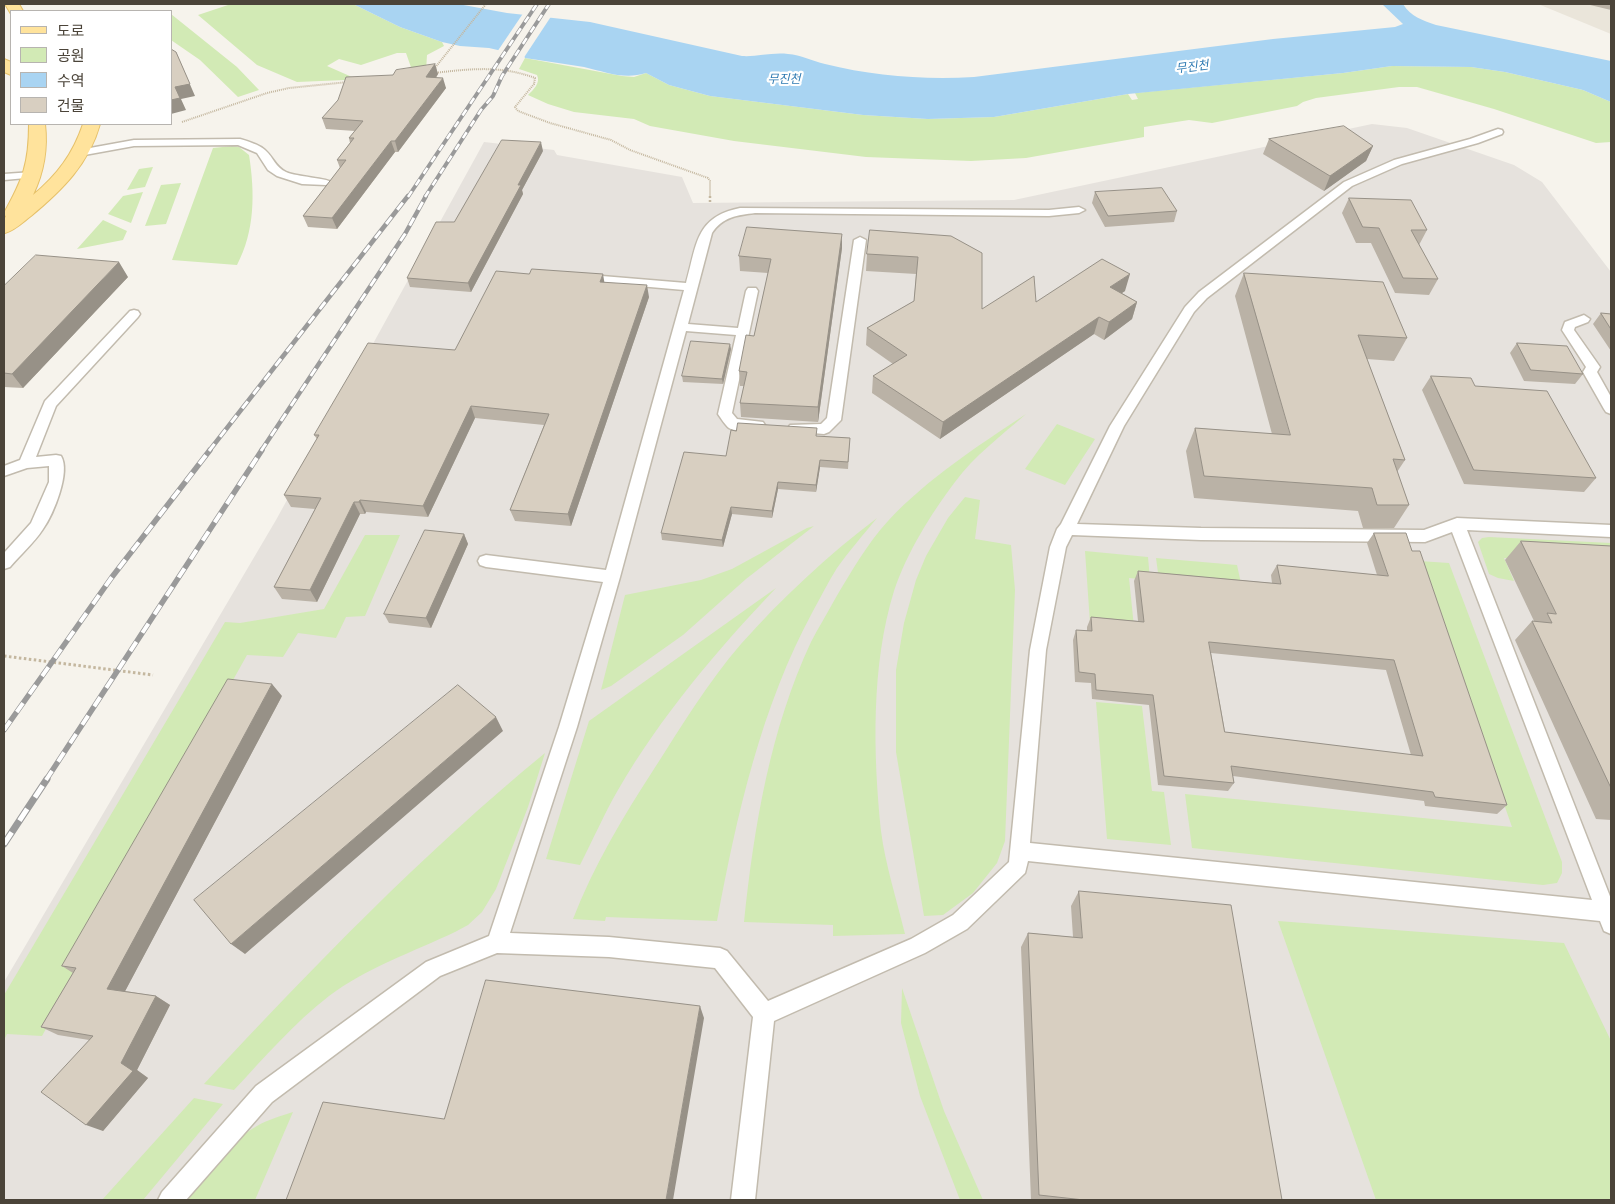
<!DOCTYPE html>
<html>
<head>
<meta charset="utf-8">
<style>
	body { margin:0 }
	#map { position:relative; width:1615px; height:1204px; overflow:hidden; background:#f6f3ec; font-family:"Asap Condensed","Noto Sans KR",sans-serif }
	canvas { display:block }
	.frame { position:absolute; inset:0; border:5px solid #4b4439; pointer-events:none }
	.legend { position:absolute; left:10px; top:10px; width:162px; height:115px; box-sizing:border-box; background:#fff; border:1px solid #b7b4b0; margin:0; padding:6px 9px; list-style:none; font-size:15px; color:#4b4439 }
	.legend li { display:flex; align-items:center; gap:10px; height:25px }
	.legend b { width:25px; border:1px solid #b7b4b0 }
</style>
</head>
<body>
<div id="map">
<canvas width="1615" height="1204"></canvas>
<div class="frame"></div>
<ul class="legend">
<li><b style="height:6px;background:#ffe39c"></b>도로</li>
<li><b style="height:14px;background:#d2eab5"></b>공원</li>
<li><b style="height:14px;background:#a9d4f2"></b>수역</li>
<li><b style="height:14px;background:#d8cfc1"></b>건물</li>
</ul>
</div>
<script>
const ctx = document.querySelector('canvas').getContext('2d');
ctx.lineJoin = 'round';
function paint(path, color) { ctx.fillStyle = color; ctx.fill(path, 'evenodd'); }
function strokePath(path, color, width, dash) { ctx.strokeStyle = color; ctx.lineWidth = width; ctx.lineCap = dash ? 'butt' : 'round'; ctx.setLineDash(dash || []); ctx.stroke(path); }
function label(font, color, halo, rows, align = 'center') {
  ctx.font = font + ' "Asap Condensed","Noto Sans KR",sans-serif'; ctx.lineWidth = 4.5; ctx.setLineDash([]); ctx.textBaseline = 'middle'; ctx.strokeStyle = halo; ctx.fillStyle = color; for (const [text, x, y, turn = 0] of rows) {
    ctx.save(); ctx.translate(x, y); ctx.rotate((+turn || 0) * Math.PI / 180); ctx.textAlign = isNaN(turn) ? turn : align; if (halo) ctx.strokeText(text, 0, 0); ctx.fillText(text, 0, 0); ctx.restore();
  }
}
paint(new Path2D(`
	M1538 4H1611V34Z`), '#eae5da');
paint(new Path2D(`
	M1372 124 1407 128 1514 165 1542 182 1611 272V1200H4V982L276 520 484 142 554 150 557 155 682 177 693 203 1014 200Z`), '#e6e2dd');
paint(new Path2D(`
	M231 4H353L400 27 442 42 444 46 427 55 426 71 413 73 406 53H397L361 65 339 59 327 66 352 77 345 80 297 82 257 65 198 15Z
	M171 14 237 67 259 90 238 97 200 60 171 40Z
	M525 58 622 76 634 77 646 73 669 85 710 96 863 115 928 119 994 117 1128 94 1132 100 1138 99 1135 93 1343 73 1392 66 1471 67 1505 72 1583 90 1611 102V142L1596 143 1494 109 1417 87H1399L1316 98 1303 102 1297 106 1212 123 1189 120 1144 127V137L1026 158 971 161 866 157 734 141 650 126 634 119 574 112 548 104 528 95C533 90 541 83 537 75L519 69Z
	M232 146 239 147 249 155C255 193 255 231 237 265L172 260 213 148Z
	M153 167 145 187 127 190 139 169Z
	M181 183 166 224 145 226 161 185Z
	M143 192 131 223 108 214 123 196Z
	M103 220 127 231 123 240 77 249Z
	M1026 414C1002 435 974 456 955 482 931 514 907 552 894 591 871 665 873 754 881 831 885 863 897 901 905 934L833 936V925L744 922C754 826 770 730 811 642 818 628 827 614 835 599 851 572 867 544 888 521 928 478 978 446 1026 414Z
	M1057 424 1095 439 1065 485 1025 469Z
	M965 497 980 500 975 539 1011 545 1015 590 1005 841 997 863 973 893 943 915 924 916 896 752V670L904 623 916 580 926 556 948 518Z
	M877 518C864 534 849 551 837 568 828 582 821 597 813 611 761 707 737 814 717 921L606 917 605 921 573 919C594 865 623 817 654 769 681 727 708 682 741 644 782 598 828 555 877 518Z
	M814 526 746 579 683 635 611 686 601 690 625 595 701 580 732 569 807 528Z
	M365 535H400L365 616 346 617 336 638 298 633 283 657 247 655 228 689 232 691 42 1036 7 1034 4 1040V995L225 622 240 623 324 609Z
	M1489 537 1611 543V565L1504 558 1514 581 1498 578 1489 574 1478 542 1482 538Z
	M1085 551 1148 557 1150 580 1129 578 1134 627 1090 623Z
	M1156 558 1237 565 1242 588 1159 580Z
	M1419 561 1449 563 1562 862V873L1557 883 1543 885 1192 848 1185 794 1512 827Z
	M776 588C717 650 661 716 618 790 604 814 593 840 580 865L546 859 589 721Z
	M1096 702 1142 706 1152 791 1164 792 1171 845 1107 839Z
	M545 753 528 807 496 889 482 912 468 925 455 932C413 952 366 968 329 996 294 1023 264 1058 234 1090L204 1084C312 968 422 854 545 753Z
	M1278 921 1564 943 1611 1041V1200H1376Z
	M902 988 944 1111 983 1200H960L920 1096 901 1023Z
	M194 1098 223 1104 143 1200H102Z
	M293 1112 255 1200H183C205 1172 225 1144 257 1126 267 1120 281 1116 293 1112Z`), '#d2eab5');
paint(new Path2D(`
	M353 4H458L507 13 590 22 742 56C757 57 772 52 788 54 801 55 812 61 825 64 873 76 924 80 974 77L1273 39 1395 27 1403 24 1382 4H1403C1411 17 1422 20 1436 25L1611 61V102L1583 90 1505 72 1471 67 1392 66 1343 73 1128 94 994 117 928 119 863 115 710 96 669 85 646 73C624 80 606 72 584 67 565 64 545 61 525 58L524 56 489 48 460 46 442 42 400 27Z`), '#a9d4f2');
paint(new Path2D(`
	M524 12 552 15 523 59 497 52Z`), '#f6f3ec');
const service = new Path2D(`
	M1498 129 1502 130 1503 132 1502 134 1478 143 1402 164 1352 186 1207 298 1194 312 1124 426 1077 524 1201 528 1424 530 1457 518 1611 525V537L1467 530 1611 899V934L1604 931 1600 921 1028 861 1025 873 967 929 925 953 774 1021 755 1200H731L753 1017 715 968 609 957 497 953 440 976 272 1102 186 1200H158L162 1192 256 1086 426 962 489 936 559 727 603 582 486 567 480 565 478 561 480 557 486 555 606 570 684 290 582 281 578 280 576 277 578 274 686 283C697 245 695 217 740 208L1049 210 1079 207 1085 210 1079 213 1049 216 755 213C738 215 722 217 712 233L688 324 738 328 746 291 748 288H756L758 291 732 413 737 419 763 422 765 425 763 428C755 431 736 432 729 428 725 425 721 418 718 414L736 335 686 331 620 577 577 727 510 933 609 937 720 948 727 951 768 1001 911 939 953 915 1009 862 1030 650 1050 547 1057 529 1061 524 1110 426 1185 307 1199 292 1344 182 1394 160 1470 139ZM1452 532 1592 900 1030 843 1046 650 1066 547 1072 535 1201 540 1425 542Z
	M240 139C247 141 260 145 265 150 274 158 275 167 286 172 297 177 327 178 331 182L326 185 302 184 277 176 268 170 257 153 238 145 134 146 79 156 74 153 79 150 134 140Z
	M33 172 37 173 38 175 37 177 4 180V174Z
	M860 237 866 240 841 420 829 432 824 434 790 431 788 428 790 425 821 424 827 418 854 240Z
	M134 310 138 311 140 314 138 317 56 406 36 457 56 455 61 456C71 472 53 515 43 529 34 543 20 555 10 567L4 569V553L31 523 49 482V466L27 468 4 476V466L20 460 45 401 130 311Z
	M1584 315 1590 319 1588 322 1575 327 1574 330 1600 367 1597 372 1611 397V414L1606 412 1604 409 1583 372 1586 367 1562 330 1565 322Z`);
const primary = new Path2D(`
	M5 4H19L23 11H11V14Z
	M4 59 11 62V75L4 72Z
	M29 124H45C48 149 44 172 33 195 57 175 73 154 83 124H100C89 164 62 190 31 216 23 222 15 230 5 233L4 218 6 217 4 213C23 179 29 163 29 124Z`);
strokePath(service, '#c2bbae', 3);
strokePath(primary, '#e6c16a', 2);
strokePath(new Path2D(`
	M434 69 486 4
	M434 73C469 69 501 65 535 78L534 84 515 107 518 111 550 123 611 140 630 150 708 178 710 181V197
	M182 122 267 93 289 88 348 82`), '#c4b79f', 2, [1, 1]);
strokePath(new Path2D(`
	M710 196V203`), '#c4b79f', 2.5, [2, 2]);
strokePath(new Path2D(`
	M4 656 153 675`), '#c4b79f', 3, [2.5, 2.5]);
paint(service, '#fff');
paint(primary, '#ffe39c');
const railFar3 = new Path2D(`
	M408 197 537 4
	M425 197 481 110 493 96 502 76 549 4`);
const railFar2 = new Path2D(`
	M209 451 408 196
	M261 451 405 234 426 196`);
const railFar1 = new Path2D(`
	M4 730 112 577 210 450
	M46 780 262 450`);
const rail = new Path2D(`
	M4 844 47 779`);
strokePath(railFar3, '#9a9a9a', 4);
strokePath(railFar2, '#9a9a9a', 4.5);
strokePath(railFar1, '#9a9a9a', 5.5);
strokePath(rail, '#9a9a9a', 7);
strokePath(railFar3, '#fff', 2.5, [7]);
strokePath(railFar2, '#fff', 3, [9]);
strokePath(railFar1, '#fff', 4, [11]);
strokePath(rail, '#fff', 5, [14]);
paint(new Path2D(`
	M1586 4H1611V10Z
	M435 64 438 74 436 78 446 88 398 152H395L337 229 308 227 303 216 340 168 337 160 350 143 349 138 355 131 326 129 322 118 393 75Z
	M1269 139 1373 146 1366 161 1324 191 1263 154Z
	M543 151 522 190 523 194 471 292 410 287 407 278 454 222Z
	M1095 192 1177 211 1174 222 1105 227 1092 203Z
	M1349 198 1427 230 1419 245 1438 279 1429 295 1395 293 1371 243H1356L1342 213Z
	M951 236 982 309 1125 291 1122 293 1137 302 1132 319 1104 340 1094 334 940 439 872 393 873 376 893 364 866 345 867 328 914 301 916 274 866 271 867 254Z
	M842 248 818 422 741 417 740 403 744 386H740L739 371 754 336 768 273 740 271 739 256Z
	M1244 273 1407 338 1394 361 1367 359 1405 460 1397 472 1409 505 1394 528H1363L1358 511 1194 498 1186 451 1195 428 1272 434 1235 296Z
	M128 277 23 388 4 387V286Z
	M605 282 649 297 571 526 515 521 510 510 544 425 475 418 428 517 366 512 365 514H360L317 602 282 599 274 587 315 509 291 507 284 495 317 439 314 435 455 350Z
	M1601 313 1611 314V351L1593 324Z
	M1517 343 1583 374 1575 384 1524 381 1510 353Z
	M731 349 723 384 683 382 682 376Z
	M1431 376 1475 386 1596 478 1584 492 1464 484 1422 390Z
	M816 436 850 438 848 469 820 467 816 492 778 489 772 518 732 514 723 547 662 540 661 533 726 456Z
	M1374 533 1412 551 1507 805 1497 814 1425 806 1424 801 1233 776 1234 783 1228 791 1158 785 1149 705 1092 699 1091 683 1075 682 1073 640 1076 630 1087 631V627L1091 617 1138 621 1134 581 1138 571 1272 583 1271 575 1277 565 1377 575 1367 543ZM1211 653 1386 670 1411 755 1225 732Z
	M464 534 468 544 431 628 389 623 384 614Z
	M1521 541 1611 546V820L1596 819 1515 640 1532 621H1534L1505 560Z
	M282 696 125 991 156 996 170 1005 137 1070 148 1078 103 1131 89 1040 58 1035 41 1027 73 973 62 966Z
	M1079 891 1282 1200H1031L1021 947 1028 933 1073 937 1071 906Z`), '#bab2a6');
paint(new Path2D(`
	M176 52 195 96 181 99 186 110 171 114V100Z
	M435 64 438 74 429 88 426 77Z
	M443 78 446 88 398 152 395 141Z
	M391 141 395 152 337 229 332 218Z
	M541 142 543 151 522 190 523 194 471 292 468 283 518 185Z
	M1373 146 1366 161 1324 191 1330 176Z
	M842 234V248L818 422V407Z
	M119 262 128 277 23 388 12 374Z
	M603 274 605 286 600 282Z
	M1130 274 1125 291 1105 304 1110 287Z
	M647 285 649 297 571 526 568 514Z
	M1137 302 1132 319 1104 340 1109 322Z
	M1099 317 1094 334 940 439 943 422Z
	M730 344 731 349 723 384 722 379Z
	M471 406 475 418 428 517 423 506Z
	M820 460V467L816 492V485Z
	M778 482V489L772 518V511Z
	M360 500 366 512 365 514 359 502Z
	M354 502 360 514 317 602 310 590Z
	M731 507 732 514 723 547 722 540Z
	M464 534 468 544 431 628 426 618Z
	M272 684 282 696 122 997 107 989Z
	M496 717 503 731 245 954 231 944Z
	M156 996 170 1005 137 1070 148 1078 103 1131 86 1125 121 1063Z
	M700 1006 704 1018 673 1200H666Z`), '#979187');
const building = new Path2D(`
	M171 49 176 52 190 84 175 87 180 98 171 100Z
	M435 64 426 77 443 78 395 141H391L332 218 303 216 346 160H337L354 138H349L363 121 322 118 338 100 346 77 393 75 396 70Z
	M1344 126 1373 146 1330 176 1269 139Z
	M502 140 541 142 518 185H521L468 283 407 278 436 222H454Z
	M1162 188 1177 211 1108 216 1095 192Z
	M1349 198 1411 200 1427 230H1411L1438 279 1403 278 1379 228 1363 227Z
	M747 227 842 234 818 407 740 403 747 372 739 371 746 335 754 336 771 259 739 256Z
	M870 230 951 236 982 253V309L1034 276 1036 302 1102 259 1130 274 1110 287 1137 302 1109 322 1099 317 943 422 873 376 907 355 867 328 914 301 918 257 867 254Z
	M36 255 119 262 12 374 4 373V286Z
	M532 269 603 274 600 282 647 285 568 514 510 510 549 414 471 406 423 506 360 500 359 502H354L310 590 274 587 321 498 284 495 319 435H314L368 343 455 350 496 271 529 274Z
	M1244 273 1383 282 1407 338 1358 335 1405 460 1393 459 1409 505H1377L1372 488 1204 476 1195 428 1290 435Z
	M1601 313 1611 314V329Z
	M691 341 730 344 722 379 682 376Z
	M1517 343 1567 346 1583 374 1531 370Z
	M1431 376 1471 378 1475 386 1547 391 1596 478 1474 470Z
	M738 423 817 428 816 436 850 438 848 462 820 460 816 485 778 482 772 511 731 507 722 540 661 533 684 452 726 456 731 430 736 431Z
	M425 530 464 534 426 618 384 614Z
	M1374 533H1406L1412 551H1420L1507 805 1435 797 1433 792 1231 766 1234 783 1164 776 1153 695 1096 690 1095 674 1079 672 1076 630 1092 631 1091 617 1144 622 1138 571 1281 584 1277 565 1388 576ZM1209 642 1394 660 1423 756 1225 732Z
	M1521 541 1611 546V788L1532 621 1552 623 1547 613 1556 614Z
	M228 679 272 684 107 989 156 996 121 1063 133 1071 86 1125 41 1092 93 1036 41 1027 76 968 62 966Z
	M458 685 496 717 231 944 194 900Z
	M1079 891 1231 905 1282 1200H1084L1039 1195 1028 933 1082 938Z
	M486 980 700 1006 666 1200H286L323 1102 444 1119Z`);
paint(building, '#d8cfc1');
strokePath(building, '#979187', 1);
label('italic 12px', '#2e7ab2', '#fff', [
	["무진천",1192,67,-7],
	["무진천",784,79]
]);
</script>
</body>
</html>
